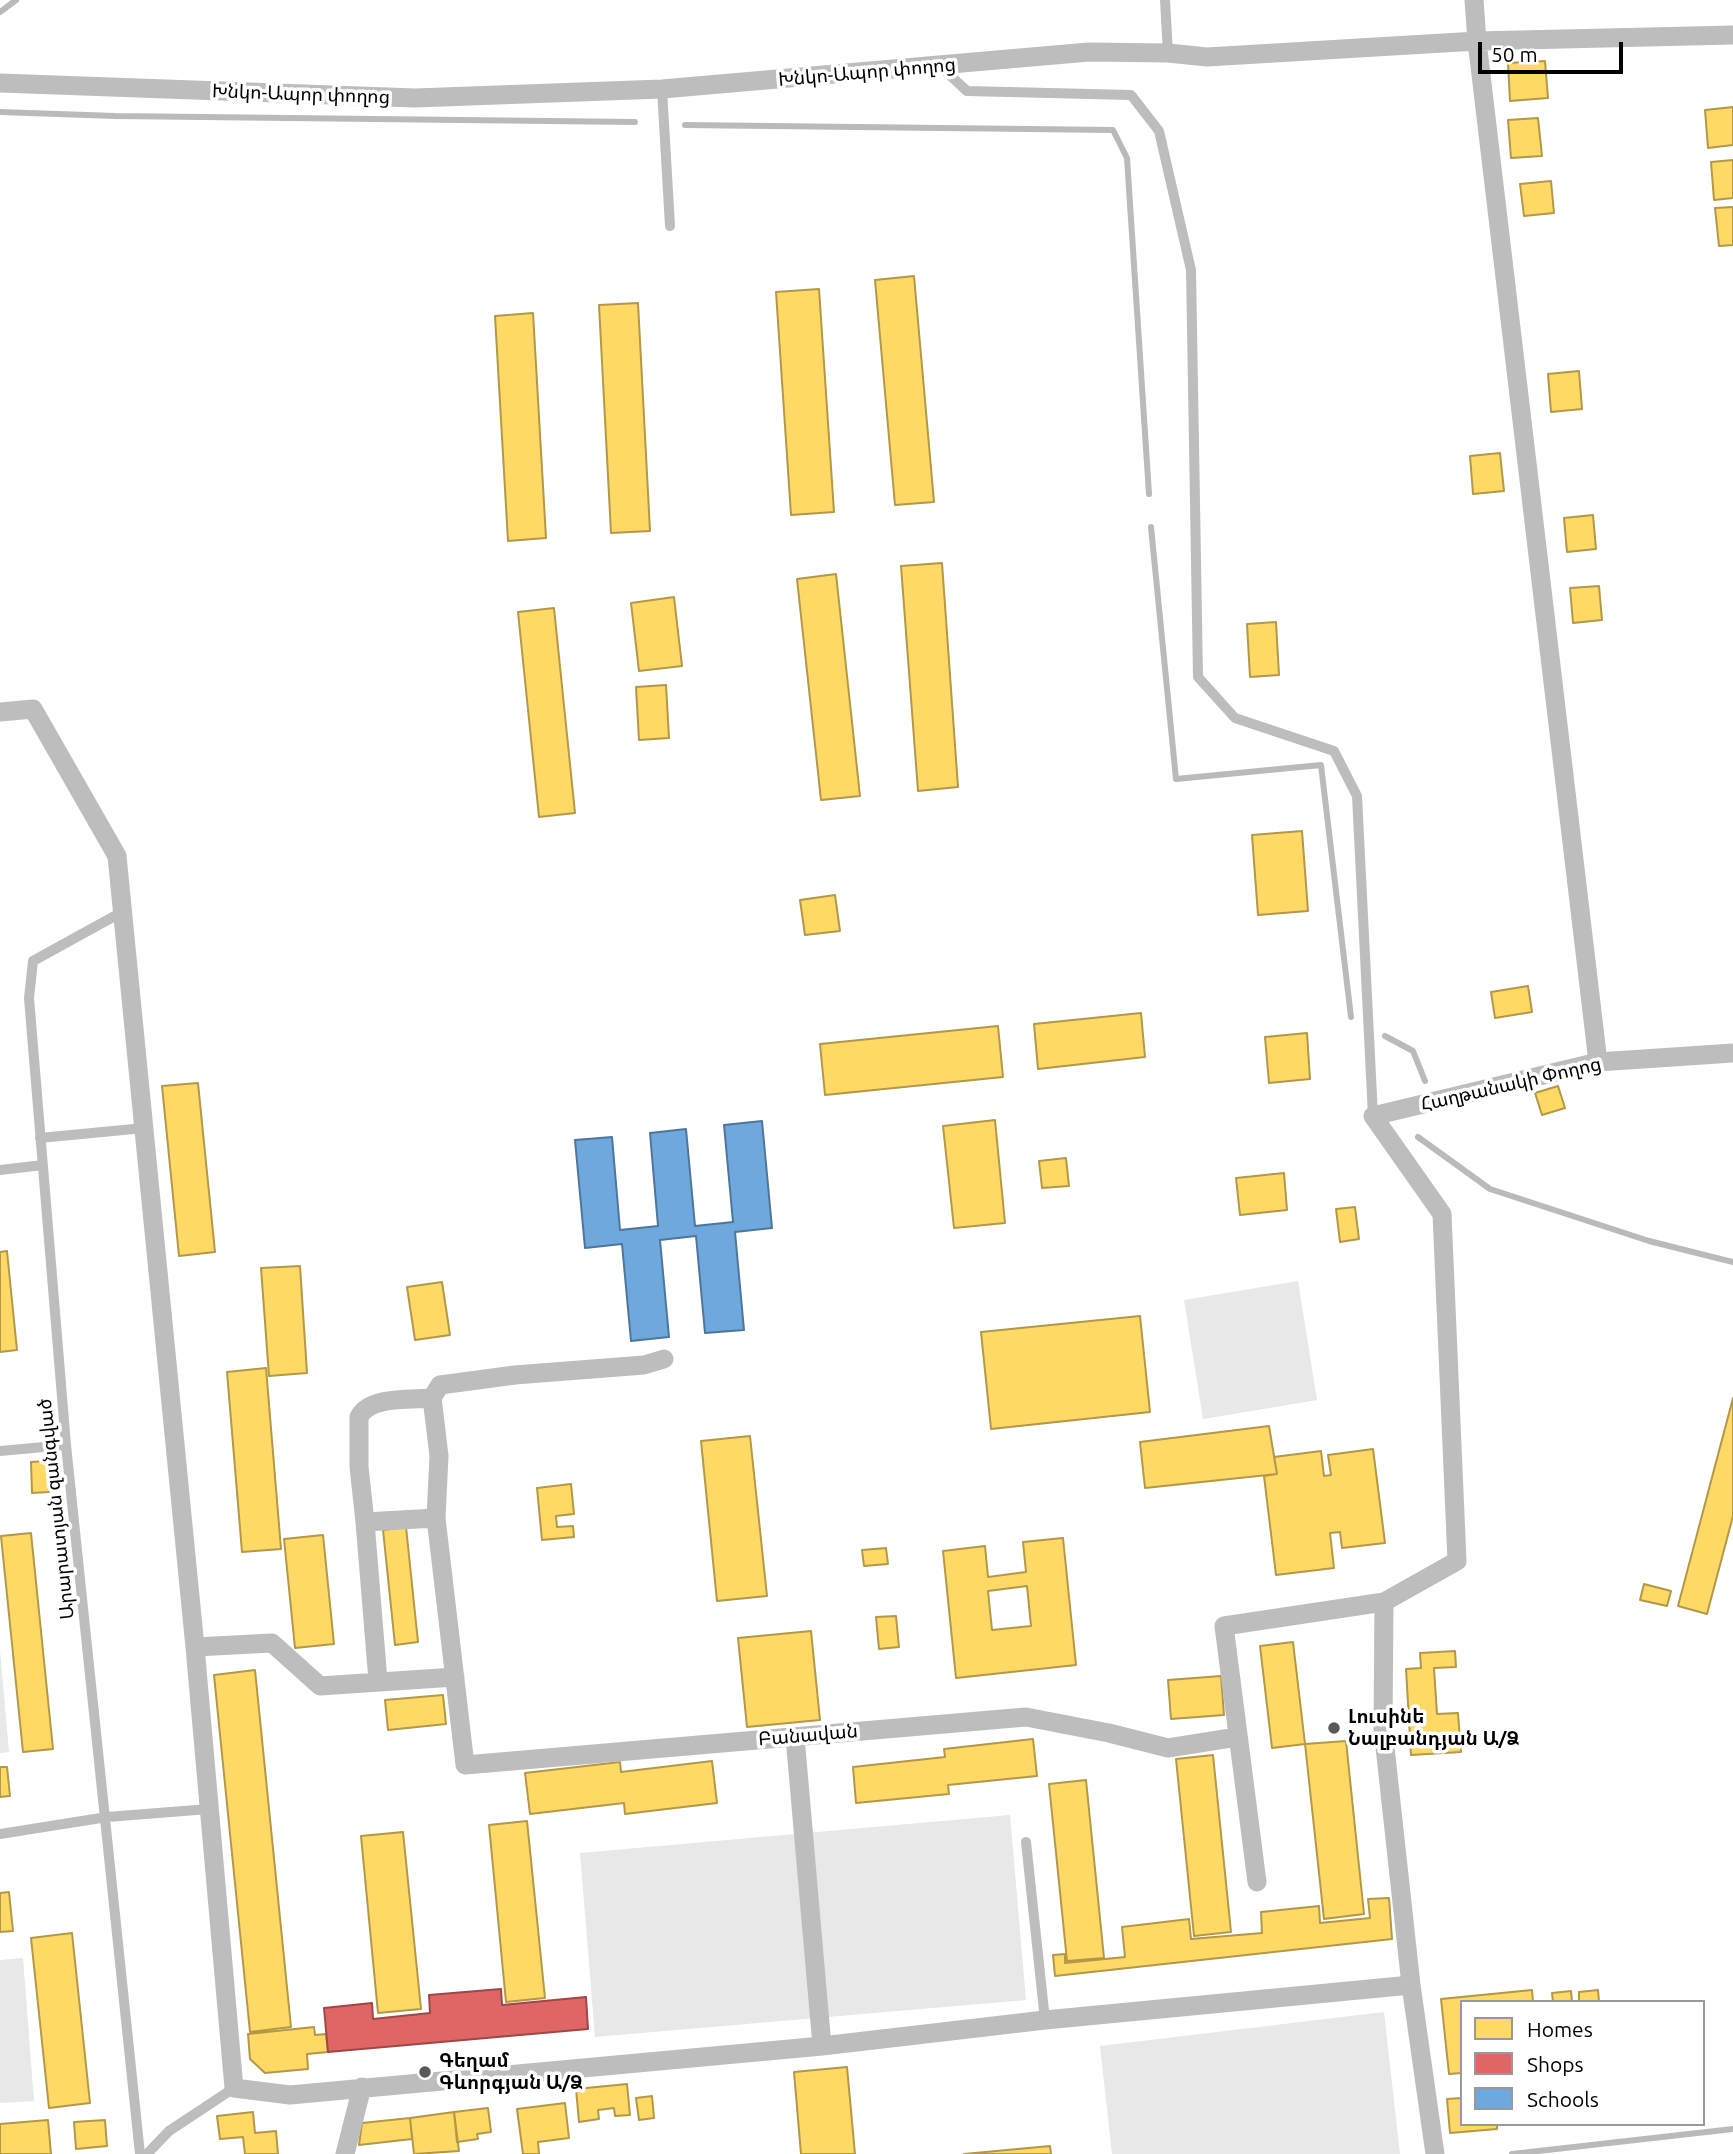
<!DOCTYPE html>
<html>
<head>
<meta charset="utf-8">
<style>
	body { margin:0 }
	#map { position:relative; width:1733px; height:2154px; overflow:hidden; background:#fff; font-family:Ubuntu,sans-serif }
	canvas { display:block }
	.legend { position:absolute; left:1460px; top:2000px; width:245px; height:126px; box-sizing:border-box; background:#fff; border:2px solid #999; margin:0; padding:9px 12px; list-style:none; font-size:21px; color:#000 }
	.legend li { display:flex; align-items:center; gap:14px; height:35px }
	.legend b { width:35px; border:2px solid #999 }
	.scale { position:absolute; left:1478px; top:42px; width:145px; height:32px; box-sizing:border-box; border:4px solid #000; border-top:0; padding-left:9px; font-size:21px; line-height:24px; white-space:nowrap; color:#000; -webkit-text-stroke:5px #fff; paint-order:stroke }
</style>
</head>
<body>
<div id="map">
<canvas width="1733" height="2154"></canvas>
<ul class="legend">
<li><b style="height:19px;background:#ffd966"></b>Homes</li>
<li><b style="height:19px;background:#e06666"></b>Shops</li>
<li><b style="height:19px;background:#6fa8dc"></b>Schools</li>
</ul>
<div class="scale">50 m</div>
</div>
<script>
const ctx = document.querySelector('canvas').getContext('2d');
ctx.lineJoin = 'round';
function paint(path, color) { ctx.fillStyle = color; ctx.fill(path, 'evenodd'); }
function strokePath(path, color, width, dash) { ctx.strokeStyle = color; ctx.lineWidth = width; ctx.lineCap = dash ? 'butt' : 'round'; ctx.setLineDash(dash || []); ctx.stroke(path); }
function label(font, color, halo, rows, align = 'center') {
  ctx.font = font + ' Ubuntu,"Noto Sans Armenian",sans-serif'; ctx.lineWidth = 7; ctx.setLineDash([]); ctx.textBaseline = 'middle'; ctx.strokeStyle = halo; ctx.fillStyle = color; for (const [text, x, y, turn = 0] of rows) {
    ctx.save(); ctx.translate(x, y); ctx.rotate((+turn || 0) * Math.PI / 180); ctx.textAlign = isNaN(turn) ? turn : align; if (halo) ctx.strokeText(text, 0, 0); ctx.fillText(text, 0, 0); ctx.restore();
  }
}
paint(new Path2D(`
	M1298 1281 1317 1400 1203 1419 1184 1300Z
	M0 1650 9 1752 0 1753Z
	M1010 1815 1026 2000 595 2037 580 1853Z
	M23 1958 34 2101 0 2103V1960Z
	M1384 2012 1400 2154H1112L1100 2046Z`), '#e8e8e8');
const homes = new Path2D(`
	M1545 61 1548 98 1510 101 1508 63Z
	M1733 107V145L1708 148 1705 110Z
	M1538 118 1542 156 1511 158 1508 120Z
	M1733 160V198L1714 200 1711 162Z
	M1551 181 1554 213 1524 216 1520 184Z
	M1733 207V245L1719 246 1715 208Z
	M914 276 934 502 895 505 875 280Z
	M819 289 834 512 791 515 776 292Z
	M638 303 650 531 611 533 599 305Z
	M533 313 546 538 508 541 495 316Z
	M1579 371 1582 409 1551 412 1548 374Z
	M1500 453 1504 491 1473 494 1470 456Z
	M1593 515 1596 549 1567 552 1564 518Z
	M942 563 958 787 918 791 901 566Z
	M836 574 860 796 821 800 797 579Z
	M1599 586 1602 620 1573 623 1570 588Z
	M674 597 682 666 639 671 631 603Z
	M554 608 575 813 539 817 518 612Z
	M1276 622 1279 675 1250 677 1247 624Z
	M666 685 669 738 639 740 636 687Z
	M1302 831 1308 911 1258 915 1252 835Z
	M835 895 840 931 805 935 800 900Z
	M1528 986 1532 1012 1495 1018 1491 992Z
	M1141 1013 1145 1057 1038 1069 1034 1024Z
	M998 1026 1003 1077 825 1095 820 1044Z
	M1307 1033 1310 1079 1269 1083 1265 1037Z
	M198 1083 215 1252 179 1256 162 1086Z
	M1558 1086 1565 1108 1542 1115 1535 1093Z
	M995 1120 1005 1223 954 1228 943 1126Z
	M1066 1158 1069 1186 1042 1188 1039 1161Z
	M1284 1173 1287 1210 1240 1215 1236 1178Z
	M1355 1207 1359 1239 1340 1242 1336 1209Z
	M7 1251 17 1350 0 1352V1252Z
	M300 1266 307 1373 269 1376 261 1268Z
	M442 1282 450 1335 415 1340 407 1287Z
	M1140 1316 1150 1412 991 1429 981 1332Z
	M266 1368 281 1549 242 1552 227 1372Z
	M1733 1398V1516L1707 1614 1678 1606Z
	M1269 1426 1277 1474 1145 1488 1140 1442Z
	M750 1436 767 1596 717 1601 701 1441Z
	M1373 1449 1385 1543 1342 1548 1340 1532 1330 1533 1334 1568 1276 1575 1264 1476 1277 1474 1274 1457 1321 1451 1324 1476 1331 1475 1328 1455Z
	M47 1461 49 1492 32 1493 31 1462Z
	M571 1484 574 1514 556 1516 557 1527 573 1526 574 1537 542 1540 537 1488Z
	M406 1527 418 1642 395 1645 383 1530Z
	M31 1533 53 1749 23 1752 1 1536Z
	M323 1535 334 1644 295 1648 284 1539Z
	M1063 1538 1076 1665 956 1678 943 1551 985 1546 988 1577 1026 1572 1023 1542ZM1027 1586 1031 1626 992 1630 988 1591Z
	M886 1548 888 1564 864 1566 862 1550Z
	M1644 1584 1671 1591 1667 1606 1640 1600Z
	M896 1616 899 1647 879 1649 876 1617Z
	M811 1631 820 1720 747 1727 738 1638Z
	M1293 1642 1305 1744 1272 1748 1260 1646Z
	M1455 1651 1456 1667 1434 1668 1437 1714 1458 1713 1461 1752 1411 1755 1406 1669 1421 1668 1420 1653Z
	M255 1670 291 2027 250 2032 214 1675Z
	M1221 1676 1224 1715 1171 1719 1168 1680Z
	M443 1695 446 1724 388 1730 385 1700Z
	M1033 1739 1037 1776 948 1785 949 1794 856 1803 853 1767 945 1757 944 1749Z
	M1346 1741 1364 1914 1324 1919 1305 1744Z
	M1213 1755 1231 1932 1194 1936 1176 1759Z
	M712 1761 717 1803 625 1814 624 1803 530 1814 525 1773 620 1762 621 1772Z
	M0 1767H7L10 1796 0 1797Z
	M1086 1780 1104 1958 1067 1961 1049 1784Z
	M527 1821 545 1998 506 2002 489 1825Z
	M403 1832 421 2009 378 2013 361 1836Z
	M9 1892 13 1931 0 1932V1893Z
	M1389 1898 1392 1939 1055 1976 1053 1955 1065 1954V1963L1125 1957 1122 1927 1189 1919 1191 1939 1262 1933 1261 1912 1319 1906 1320 1923 1370 1918 1368 1899Z
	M72 1933 90 2103 49 2108 31 1938Z
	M1532 1990 1533 2002H1462V2073L1449 2074 1441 1999Z
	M1598 1990 1599 2002H1579V1992Z
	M1571 1991 1572 2002H1553L1552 1993Z
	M314 2027 315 2035 326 2034 328 2052 307 2054 308 2069 265 2073 250 2059 248 2034Z
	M847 2067 855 2154H801L794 2072Z
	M627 2084 630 2115 615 2116 614 2108 598 2110 599 2119 579 2122 576 2089Z
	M652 2096 654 2118 639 2120 636 2098Z
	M1462 2098V2124H1497V2129L1450 2133 1447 2099Z
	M565 2103 569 2138 538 2142 539 2154H523L517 2109Z
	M488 2108 491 2132 477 2134 478 2139 457 2142 454 2112Z
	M253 2112 255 2133 276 2131 278 2154H245L243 2137 220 2139 217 2116Z
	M454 2112 459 2151 414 2154 410 2118Z
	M410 2118 412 2139 359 2145 362 2123Z
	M48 2120 51 2154H0V2124Z
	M105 2120 107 2146 76 2149 74 2122Z
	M1050 2146 1051 2154H964Z`);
paint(homes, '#ffd966');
strokePath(homes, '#b29847', 2);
const shops = new Path2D(`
	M501 1989 502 2005 586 1997 588 2029 328 2052 324 2008 372 2003 373 2019 430 2013 429 1995Z`);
paint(shops, '#e06666');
strokePath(shops, '#9d4747', 2);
const schools = new Path2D(`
	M762 1121 772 1228 735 1232 744 1330 705 1333 696 1236 660 1240 669 1337 631 1341 622 1244 585 1248 575 1140 612 1137 620 1230 658 1226 650 1133 686 1129 695 1226 733 1222 724 1125Z`);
paint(schools, '#6fa8dc');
strokePath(schools, '#4e769a', 2);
strokePath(new Path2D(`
	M0 12 16 0
	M0 112 115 116 635 122
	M685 125 1113 130 1127 158 1149 494
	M1151 527 1176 779 1321 765 1351 1017
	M1385 1036 1413 1051 1425 1081
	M1418 1137 1490 1189 1649 1241 1733 1262
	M1512 2154 1733 2129`), '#bababa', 6);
strokePath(new Path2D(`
	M1165 0 1168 53
	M941 67 967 91 1131 95 1159 131 1191 270 1198 677 1235 718 1334 751 1357 796 1373 1116
	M662 89 670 226
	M122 912 33 961 29 998 66 1445 140 2154
	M40 1138 144 1128
	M0 1170 43 1165
	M0 1451 66 1445
	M0 1834 107 1817 209 1809
	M1026 1842 1045 2020
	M147 2154 169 2131 234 2088`), '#bdbdbd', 10);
strokePath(new Path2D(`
	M1474 0 1477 41 1598 1062
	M0 83 415 98 662 89 1089 52 1168 53 1207 57 1477 41 1733 35
	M0 712 33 709 117 856 195 1647 234 2088 290 2095 822 2046 1045 2020 1411 1985 1435 2154
	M436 1518 439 1456 432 1398 440 1385 515 1375 644 1365 664 1359
	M365 1522 359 1467V1417C370 1396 410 1400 432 1398
	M1384 1602 1383 1729 1411 1985
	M195 1647 272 1643 320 1686 455 1677
	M378 1681 365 1522 436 1518 465 1765 1026 1717 1109 1733 1168 1748 1237 1737
	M795 1737 822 2046
	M1257 1882 1224 1626 1384 1602 1457 1561 1442 1214 1373 1116 1598 1062 1733 1053
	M345 2154 362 2087`), '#bdbdbd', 19);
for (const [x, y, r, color] of [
	[1334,1728,7,"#595959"],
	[425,2072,7,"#595959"]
]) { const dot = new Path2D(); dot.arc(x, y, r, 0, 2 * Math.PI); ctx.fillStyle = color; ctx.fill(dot); strokePath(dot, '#fff', 2.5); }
label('19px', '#000', '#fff', [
	["Խնկո-Ապոր փողոց",867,72,-5],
	["Խնկո-Ապոր փողոց",301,94,2],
	["Հաղթանակի Փողոց",1511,1084,-13],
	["Արարատյան զանգված",56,1509,-96],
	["Բանավան",808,1735,-5]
]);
label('bold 19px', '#000', '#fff', [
	["Լուսինե",1348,1717],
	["Նալբանդյան Ա/Ձ",1348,1739],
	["Գեղամ",439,2061],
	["Գևորգյան Ա/Ձ",439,2083]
], 'left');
</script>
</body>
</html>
